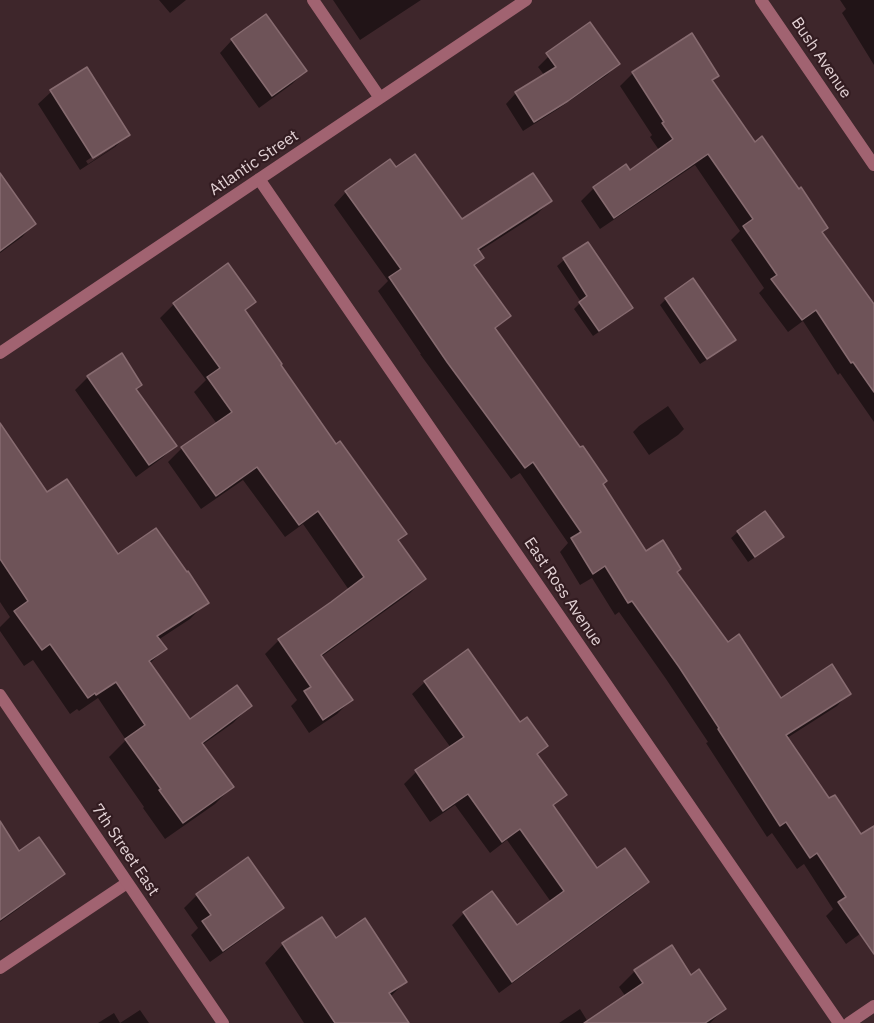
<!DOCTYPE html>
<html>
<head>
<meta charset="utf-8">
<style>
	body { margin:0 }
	canvas { display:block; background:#3e262b }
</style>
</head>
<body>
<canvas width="874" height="1023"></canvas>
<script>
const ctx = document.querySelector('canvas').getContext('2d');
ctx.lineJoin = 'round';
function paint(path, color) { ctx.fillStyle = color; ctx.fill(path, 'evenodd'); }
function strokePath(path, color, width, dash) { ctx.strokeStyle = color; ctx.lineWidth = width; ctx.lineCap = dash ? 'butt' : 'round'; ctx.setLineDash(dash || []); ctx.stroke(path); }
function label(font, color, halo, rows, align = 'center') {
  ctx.font = font + ' "IBM Plex Sans",sans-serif'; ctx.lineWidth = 4.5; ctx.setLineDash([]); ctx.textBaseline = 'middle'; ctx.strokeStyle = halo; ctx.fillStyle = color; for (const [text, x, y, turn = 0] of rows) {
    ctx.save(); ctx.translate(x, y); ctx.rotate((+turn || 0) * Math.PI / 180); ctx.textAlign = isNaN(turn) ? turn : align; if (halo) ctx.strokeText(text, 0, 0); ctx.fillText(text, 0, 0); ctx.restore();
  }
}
paint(new Path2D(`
	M159 0H186L170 13Z
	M333 0H421L360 40Z
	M840 0H874V65L842 13 846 9Z
	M232 40 305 71 292 84 259 108 220 53Z
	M549 56 618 64 607 75 558 109 523 131 506 104 516 93 545 76 538 67Z
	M633 73 717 75 711 82 755 144 826 228 821 233 874 307V422L840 373 838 375 803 321 788 332 759 293 764 288 731 240 740 231 695 165 600 229 581 201 594 188 630 172 659 150 650 137 652 135 620 86Z
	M51 92 128 134 115 147 80 170 38 104ZM115 142V146L88 164 86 161Z
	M390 161 395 170 462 221 550 201 537 214 478 252 482 258 474 267 509 316 494 330 602 485 645 553 675 573 727 644 781 700 849 693 837 706 787 738 829 801 861 836 874 828V924L846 944 826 916 833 909 804 864 797 869 772 833 767 837 706 743 708 742 666 679 619 612 615 615 592 578 580 585 560 552 568 543 520 473 511 479 420 354H421L378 291 388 281 334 205 346 192Z
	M0 188 34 224 22 237 0 253Z
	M588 244 631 307 625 314 593 336 574 309 581 302 557 266 564 260Z
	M666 299 734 340 728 346 700 364 660 305Z
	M254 302 244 312 279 365 336 446 405 534 397 541 424 579 410 593 321 657 351 700 337 714 309 733 291 706 297 700 265 654 279 640 349 590 303 524 285 537 243 480 201 509 168 462 182 448 217 424 194 392 206 380 160 318 174 304Z
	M88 377 140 385 135 390 175 446 162 458 136 477 75 390Z
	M668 406 684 429 678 435 649 455 633 432 639 426Z
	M0 454 117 556 207 602 190 619 158 640 165 649 149 664 190 721 250 706 233 723 202 745 232 787 215 804 165 839 143 808 144 807 109 757 126 740 98 698 79 711 77 709 70 714 33 660 24 666 0 631V627L10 617 0 602Z
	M764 513 782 537 776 543 748 562 731 538 738 532Z
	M467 651 520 724 546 746 536 755 565 795 552 807 596 870 647 882 635 894 499 993 452 925 464 913 516 927 551 902 507 840 490 853 455 805 430 822 404 784 416 772 451 748 412 694 425 682Z
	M0 824 19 853 63 873 51 885 0 922Z
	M197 895 282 908 269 920 210 962 191 935 198 928 184 908Z
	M335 940 405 982 390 997 407 1023H304L265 963 283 944Z
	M672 947 691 977 724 1009 710 1023H559L580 1009 588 1022 626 997 619 987 635 971Z
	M140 1010 149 1023H98L114 1013 120 1023Z`), '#0007');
const building = new Path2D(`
	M266 14 307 71 272 96 231 39Z
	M590 22 620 64 568 101 534 122 515 92 556 67 546 53Z
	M692 33 719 76 712 80 755 142 762 136 799 189 801 187 828 228 822 232 874 304V392L853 362 851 363 816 310 802 320 771 279 777 275 743 226 753 219 708 154 614 218 593 187 626 164 630 170 673 139 662 123 664 122 632 72Z
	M87 67 130 135 93 158 50 90Z
	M415 154 462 219 533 173 552 201 478 249 484 258 474 265 511 316 495 328 580 447 583 446 607 481 603 484 646 551 663 540 681 569 677 572 728 642 739 634 781 698 832 664 851 694 786 735 829 798 835 795 861 834 874 826V954L838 902 846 897 817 853 810 858 786 822 780 826 718 729 719 728 679 667 632 601 628 603 605 566 593 574 571 538 581 532 533 462 525 468 447 362 389 277 401 269 345 191 390 159 396 167Z
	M0 173 36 224 0 251Z
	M588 242 633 308 599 331 579 302 587 296 563 258Z
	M228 263 256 302 245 310 282 364 281 365 336 444 340 441 407 534 398 540 426 579 321 655 353 700 323 720 304 691 311 687 278 639 331 602 364 577 318 511 299 525 257 467 216 496 181 447 232 412 207 377 220 368 173 303Z
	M693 278 736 340 707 359 665 298Z
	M122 353 142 385 136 389 177 446 149 465 87 376Z
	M0 423 47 492 67 479 118 554 156 528 187 572 188 571 209 603 157 636 167 649 149 661 190 719 237 685 252 706 202 743 234 787 183 823 159 790 161 789 125 739 145 725 116 682 96 695 95 693 88 698 50 644 42 650 14 611 28 601 0 559Z
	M765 511 784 537 755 557 737 531Z
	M468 649 520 722 527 717 548 746 537 754 567 795 553 805 597 868 625 848 649 882 512 982 463 912 492 891 517 925 564 891 520 829 502 842 468 794 443 811 415 770 464 737 424 681Z
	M0 821 19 851 39 837 65 874 0 920Z
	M248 857 284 908 223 951 202 921 211 915 196 894Z
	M322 917 336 938 365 918 407 982 389 993 409 1023H335L282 943Z
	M672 945 691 975 699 969 726 1009 705 1023H584L643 983 634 970Z`);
paint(building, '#6e5358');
strokePath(building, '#876b70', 1.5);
strokePath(new Path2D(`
	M313 0 380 98
	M761 0 874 165
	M259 179 839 1023
	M0 353 526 0
	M0 968 127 883
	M849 1023 874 1006`), '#a16371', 12);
strokePath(new Path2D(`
	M0 695 223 1023`), '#a16371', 12);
label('16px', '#e3d2d5', '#331c21', [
	["Bush Avenue",821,58,56],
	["Atlantic Street",254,163,-34],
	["East Ross Avenue",563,592,56],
	["7th Street East",125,850,56]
]);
</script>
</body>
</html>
